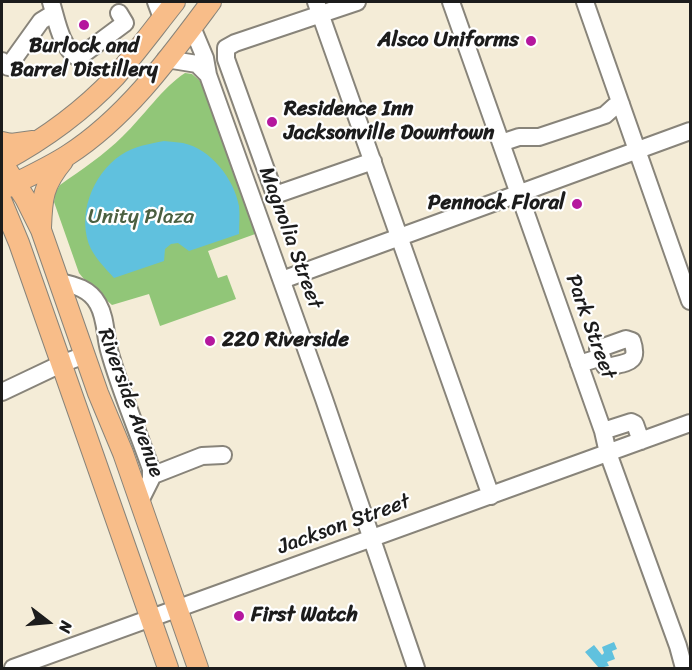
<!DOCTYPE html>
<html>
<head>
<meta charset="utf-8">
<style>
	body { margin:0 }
	#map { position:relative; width:692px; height:670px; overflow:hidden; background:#f4ecd7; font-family:Sriracha,sans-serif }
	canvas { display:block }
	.frame { position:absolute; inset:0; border:3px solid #1c1c1c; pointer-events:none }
	.north { position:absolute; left:18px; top:592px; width:60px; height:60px; -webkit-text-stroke:4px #fff; paint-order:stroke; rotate:106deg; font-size:16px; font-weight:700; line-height:24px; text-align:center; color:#1c1c1c }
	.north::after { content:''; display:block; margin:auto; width:21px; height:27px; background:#1c1c1c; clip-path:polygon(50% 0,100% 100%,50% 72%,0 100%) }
</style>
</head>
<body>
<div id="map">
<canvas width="692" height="670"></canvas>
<div class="frame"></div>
<div class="north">N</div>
</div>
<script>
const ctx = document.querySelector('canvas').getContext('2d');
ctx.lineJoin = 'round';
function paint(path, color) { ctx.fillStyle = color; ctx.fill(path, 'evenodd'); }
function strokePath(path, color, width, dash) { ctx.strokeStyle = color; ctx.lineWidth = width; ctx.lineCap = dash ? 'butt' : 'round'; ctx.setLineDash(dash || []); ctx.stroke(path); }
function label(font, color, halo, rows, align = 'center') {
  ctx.font = font + ' Sriracha,sans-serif'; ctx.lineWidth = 4.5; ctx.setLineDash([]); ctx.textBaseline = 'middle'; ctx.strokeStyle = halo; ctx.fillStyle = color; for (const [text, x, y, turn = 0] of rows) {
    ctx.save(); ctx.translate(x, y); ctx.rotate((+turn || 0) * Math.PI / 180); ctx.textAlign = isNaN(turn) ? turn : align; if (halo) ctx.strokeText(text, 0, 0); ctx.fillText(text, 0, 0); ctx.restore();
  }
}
paint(new Path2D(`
	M185 73 192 74 205 85 258 233 208 251 218 278 227 275 236 299 160 326 149 294 112 305 88 284 79 273 54 202 55 193 60 185C81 170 104 155 123 136 143 117 163 87 185 73Z`), '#91c678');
paint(new Path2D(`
	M164 141C171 142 177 142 183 143 211 149 234 179 239 206 240 215 239 225 239 234L189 251 178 243 171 244 165 249 164 261 114 278C106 269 97 260 91 249 76 217 92 174 121 155 134 146 149 144 164 141Z
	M614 642 617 649 612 651 615 659 607 662 609 666 599 668 585 652 594 645 602 655 604 653 602 647Z`), '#60c1de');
const minor = new Path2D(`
	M51 2C57 21 60 46 78 58L125 23 119 13
	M156 2 162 18
	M316 2 491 496
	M357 2 235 43 226 48V59L275 195 373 161
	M451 2 603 431 608 453 678 646 684 668
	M585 2 690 301
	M192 27 205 58 208 75 324 399 416 668
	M166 59 197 64 208 75
	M2 61 8 67 41 21 54 13
	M501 143 519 137H539L605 115 615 106 621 104
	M282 280 690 131
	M59 282C75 285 90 289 98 304 106 318 105 335 109 350 120 390 137 429 151 469V479L140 501
	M579 364 602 357 598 349 626 339 632 341C640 364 626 362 608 367L605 366 602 357
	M2 392 61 364 85 355
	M603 431 631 422 635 424 641 441
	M151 476 202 456 223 455
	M13 668 690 423`);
const major = new Path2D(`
	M2 142 11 144 33 141
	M2 162 25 198 41 230 98 393 123 453 198 668
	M2 162C43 140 82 112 115 77 136 53 155 27 175 2
	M4 189C25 178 48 168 68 155 127 117 170 57 211 2
	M2 202 19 243 168 668
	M41 228C42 198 43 185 63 161`);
strokePath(minor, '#88847a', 20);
strokePath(major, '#88847a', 22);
strokePath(minor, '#fff', 16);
strokePath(major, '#f8bd89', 20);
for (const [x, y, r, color] of [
	[84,25,6,"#b5179e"],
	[531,41,6,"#b5179e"],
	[272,122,6,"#b5179e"],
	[577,204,6,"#b5179e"],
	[210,341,6,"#b5179e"],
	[239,616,6,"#b5179e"]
]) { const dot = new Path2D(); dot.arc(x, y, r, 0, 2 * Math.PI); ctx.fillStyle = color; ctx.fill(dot); strokePath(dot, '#fff', 2); }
label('bold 21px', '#1c1c1c', '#fff', [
	["Alsco Uniforms",519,41,"right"],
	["Burlock and",84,47,"center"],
	["Barrel Distillery",84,71,"center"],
	["Residence Inn",284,110],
	["Jacksonville Downtown",284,134],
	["Pennock Floral",565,204,"right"],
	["220 Riverside",222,341],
	["First Watch",251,616]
], 'left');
label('21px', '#4b6041', '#fff', [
	["Unity Plaza",141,218]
]);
label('21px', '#1c1c1c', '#fff', [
	["Magnolia Street",290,238,70],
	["Park Street",590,327,70],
	["Riverside Avenue",130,403,70],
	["Jackson Street",344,525,-20]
]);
</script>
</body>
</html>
